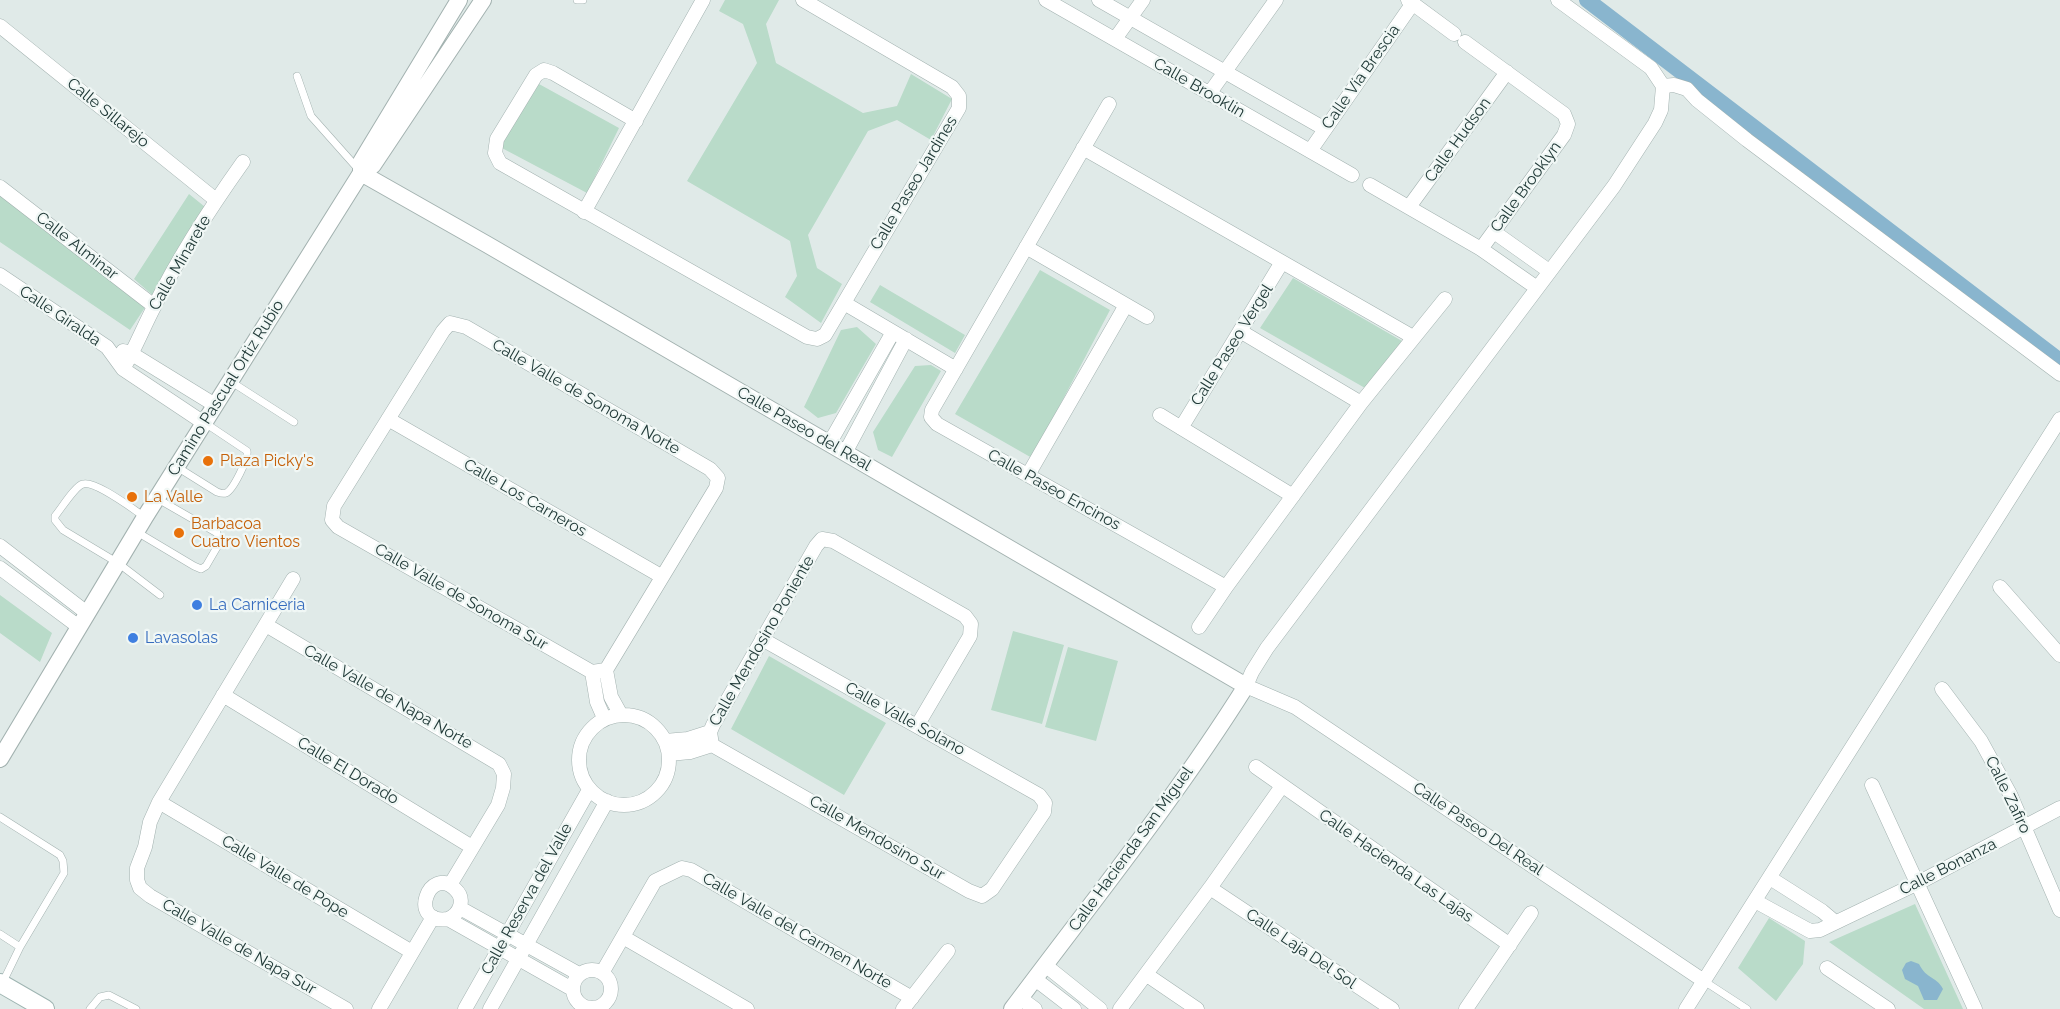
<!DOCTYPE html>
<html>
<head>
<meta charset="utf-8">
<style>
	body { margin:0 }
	canvas { display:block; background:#e0eae8 }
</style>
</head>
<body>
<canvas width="2060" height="1009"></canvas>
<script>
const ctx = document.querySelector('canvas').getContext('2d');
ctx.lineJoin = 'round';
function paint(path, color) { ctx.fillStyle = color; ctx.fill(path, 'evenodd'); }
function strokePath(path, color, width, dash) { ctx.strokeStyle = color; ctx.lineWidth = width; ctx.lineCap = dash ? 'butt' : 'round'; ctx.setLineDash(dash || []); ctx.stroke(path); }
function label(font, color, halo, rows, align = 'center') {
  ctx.font = font + ' Raleway,sans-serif'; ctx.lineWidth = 4.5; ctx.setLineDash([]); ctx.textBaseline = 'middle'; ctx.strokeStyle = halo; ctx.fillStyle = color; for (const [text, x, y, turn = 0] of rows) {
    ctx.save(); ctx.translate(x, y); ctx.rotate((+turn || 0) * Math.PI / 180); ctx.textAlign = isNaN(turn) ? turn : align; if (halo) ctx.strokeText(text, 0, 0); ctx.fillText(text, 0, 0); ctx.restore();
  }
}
paint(new Path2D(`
	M725 0H779L766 24 776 63 863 113 897 106 911 74 952 99 931 140 897 120 868 131 808 235 817 268 842 284 821 323 785 297 797 276 790 241 687 181 757 63 743 24 719 11Z
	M539 84 619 128 587 193 500 147Z
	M0 187 148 303 130 330 0 242Z
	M189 194 210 211 157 299 134 279Z
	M1040 270 1110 310 1032 458 955 414Z
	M1293 278 1402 341 1365 388 1260 328Z
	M880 285 965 335 955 353 870 302Z
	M857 327 876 344 836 413 818 418 804 407 841 330Z
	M931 365 941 371 892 457 878 450 873 432 915 366Z
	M0 595 52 633 40 662 0 633Z
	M1013 631 1064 645 1042 724 991 710Z
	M1068 647 1118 661 1096 741 1045 727Z
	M769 656 886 723 844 795 731 729Z
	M1915 904 1963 1009H1924L1829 942Z
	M1769 918 1805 941 1803 964 1776 1001 1738 968Z`), '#b9dbc9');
paint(new Path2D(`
	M1911 961 1919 964C1927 980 1935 975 1943 989L1937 1000H1924L1918 986 1905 979 1902 970 1906 963Z`), '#89b5ce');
strokePath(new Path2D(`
	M1587 0 2060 361`), '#89b5ce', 16);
const service = new Path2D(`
	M577 0H583
	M297 76 311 116 359 170
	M230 381 294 422
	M177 467 217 492C220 493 223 494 226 493 233 490 249 458 247 451L205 423
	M145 517C134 510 95 480 83 484 75 486 61 509 55 516V520L63 530 118 563 160 595
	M137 532 194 566 201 569 206 566 220 542 217 533 158 499
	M0 817 60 855 63 861 64 873 20 947 2 984
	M0 934 20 947
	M1704 981 1747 1009
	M90 1009 100 997 109 995 136 1009`);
const minor = new Path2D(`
	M1046 0 1352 175
	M1099 0 1325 129
	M1408 0 1454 34
	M1558 0 1651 68 1663 86 1661 110 1655 123 1614 186 1267 648 1252 672 1246 686 1295 707 1704 981
	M0 26 216 200
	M1115 39 1143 0
	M1465 42 1564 114 1568 124 1564 135 1481 249
	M1663 86 1674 85 1687 89 1697 100 1747 140 2060 374
	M1209 94 1276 0
	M1109 104 932 410 931 417 937 424 1226 587
	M636 121 553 73 544 70 536 75 497 139 495 153 500 163 807 337 817 339 825 335 959 108V96L952 87 803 0
	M1083 148 1413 337
	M1310 151 1413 3
	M1370 185 1481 249 1537 288
	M0 187 154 306
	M1409 207 1507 72
	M584 212 703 0
	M1494 232 1549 271
	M1026 247 1147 317
	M0 275 107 347 123 369 204 423
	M844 303 956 369
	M450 323 466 327 710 469 718 478 716 488 606 670 592 672 338 527 332 520 334 506 443 331Z
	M1240 331 1361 403
	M123 351 132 354 215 405
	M123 369C135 349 143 328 154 307 178 258 211 207 243 162
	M1160 415 1293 496
	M388 419 661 576
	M1181 428 1282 262
	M829 444 893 332
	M845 453 906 339
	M1028 475 1126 305
	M0 546 87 613
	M0 568 79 627
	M293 579 159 802 150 822 145 847 137 868V880L140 888 150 896 346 1009
	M2000 587 2060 655
	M266 625 499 764 504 774 503 788 498 805 450 885
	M1199 627 1226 587 1361 403 1445 299
	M606 670 611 697 621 715
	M592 672 597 702 604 718
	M1942 689 1981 741 2010 794 2060 910
	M223 695 472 847
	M579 760a45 45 0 1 1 90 0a45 45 0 1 1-90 0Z
	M665 741 688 739 710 732
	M712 745 710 732 713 725 816 546 822 539 833 541 965 616 971 624 970 636 917 726
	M669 754 690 752 712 745 969 891 982 896 992 889 1044 812 1045 803 1039 795 762 639
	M1256 767 1510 945
	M1872 785 1975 1009
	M159 802 412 952
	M1770 878 1822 911 1835 922
	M1210 888 1392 1009
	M1755 901 1810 931 1820 930 1918 883 2060 808
	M460 908 579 974
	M448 919C460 914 466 899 455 889 429 864 407 925 448 919L572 989
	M623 937 747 1009
	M1045 965 1100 1009
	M1827 968 1888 1009
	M573 989a19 19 0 1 1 38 0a19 19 0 1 1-38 0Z
	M602 973 655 881 682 868 691 870 912 998
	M1147 975 1197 1009
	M1035 979 1074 1009
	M1020 998 1035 1009
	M379 1009 433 917
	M465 1009 589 790
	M490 1009 607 801
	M903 1009 948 951
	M1120 1009 1210 888 1282 786
	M1466 1009 1531 913
	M1686 1009 2060 419`);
const tertiary = new Path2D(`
	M361 173 488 245 1246 686C1175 799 1092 902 1012 1009
	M361 173V162L459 0
	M0 759 145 517 361 173 373 165 483 0`);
const secondary = new Path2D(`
	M0 983 45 1009`);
strokePath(service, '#a3b2b0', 8);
strokePath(minor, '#a3b2b0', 15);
strokePath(tertiary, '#a3b2b0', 18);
strokePath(secondary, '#9fb5b2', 20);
strokePath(service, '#fff', 7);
strokePath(minor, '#fff', 14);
strokePath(tertiary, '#fff', 16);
strokePath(secondary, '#fff', 18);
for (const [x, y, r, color] of [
	[208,461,6,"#e8710a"],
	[132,497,6,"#e8710a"],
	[179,533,6,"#e8710a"],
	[197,605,6,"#3f7fe0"],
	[133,638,6,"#3f7fe0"]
]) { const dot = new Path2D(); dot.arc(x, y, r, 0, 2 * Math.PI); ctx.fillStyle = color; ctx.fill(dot); strokePath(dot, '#f0f7f5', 2); }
label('16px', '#213a38', '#f0f7f5', [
	["Calle Vía Brescia",1361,77,-55],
	["Calle Brooklin",1199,88,30],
	["Calle Sillarejo",108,113,39],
	["Calle Hudson",1458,140,-54],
	["Calle Paseo Jardines",914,183,-59],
	["Calle Brooklyn",1526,187,-54],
	["Calle Alminar",77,246,38],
	["Calle Minarete",180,263,-60],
	["Calle Giralda",60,316,34],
	["Calle Paseo Vergel",1232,345,-58],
	["Camino Pascual Ortiz Rubio",226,388,-58],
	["Calle Valle de Sonoma Norte",586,397,30],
	["Calle Paseo del Real",804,429,30],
	["Calle Paseo Encinos",1054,490,29],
	["Calle Los Carneros",525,498,30],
	["Calle Valle de Sonoma Sur",461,597,30],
	["Calle Mendosino Poniente",762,641,-60],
	["Calle Valle de Napa Norte",388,697,30],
	["Calle Valle Solano",905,719,29],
	["Calle El Dorado",348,771,31],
	["Calle Zafiro",2008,795,64],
	["Calle Paseo Del Real",1478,829,34],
	["Calle Mendosino Sur",877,838,30],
	["Calle Hacienda San Miguel",1131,849,-54],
	["Calle Hacienda Las Lajas",1396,866,35],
	["Calle Bonanza",1948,867,-27],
	["Calle Valle de Pope",285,877,31],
	["Calle Reserva del Valle",527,899,-61],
	["Calle Valle del Carmen Norte",797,931,30],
	["Calle Valle de Napa Sur",239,947,30],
	["Calle Laja Del Sol",1301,949,34]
]);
label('16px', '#c56008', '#f0f7f5', [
	["Plaza Picky's",220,461],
	["La Valle",144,497],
	["Barbacoa",191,524],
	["Cuatro Vientos",191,542]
], 'left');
label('16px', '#366cbe', '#f0f7f5', [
	["La Carniceria",209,605],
	["Lavasolas",145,638]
], 'left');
</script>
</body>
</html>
